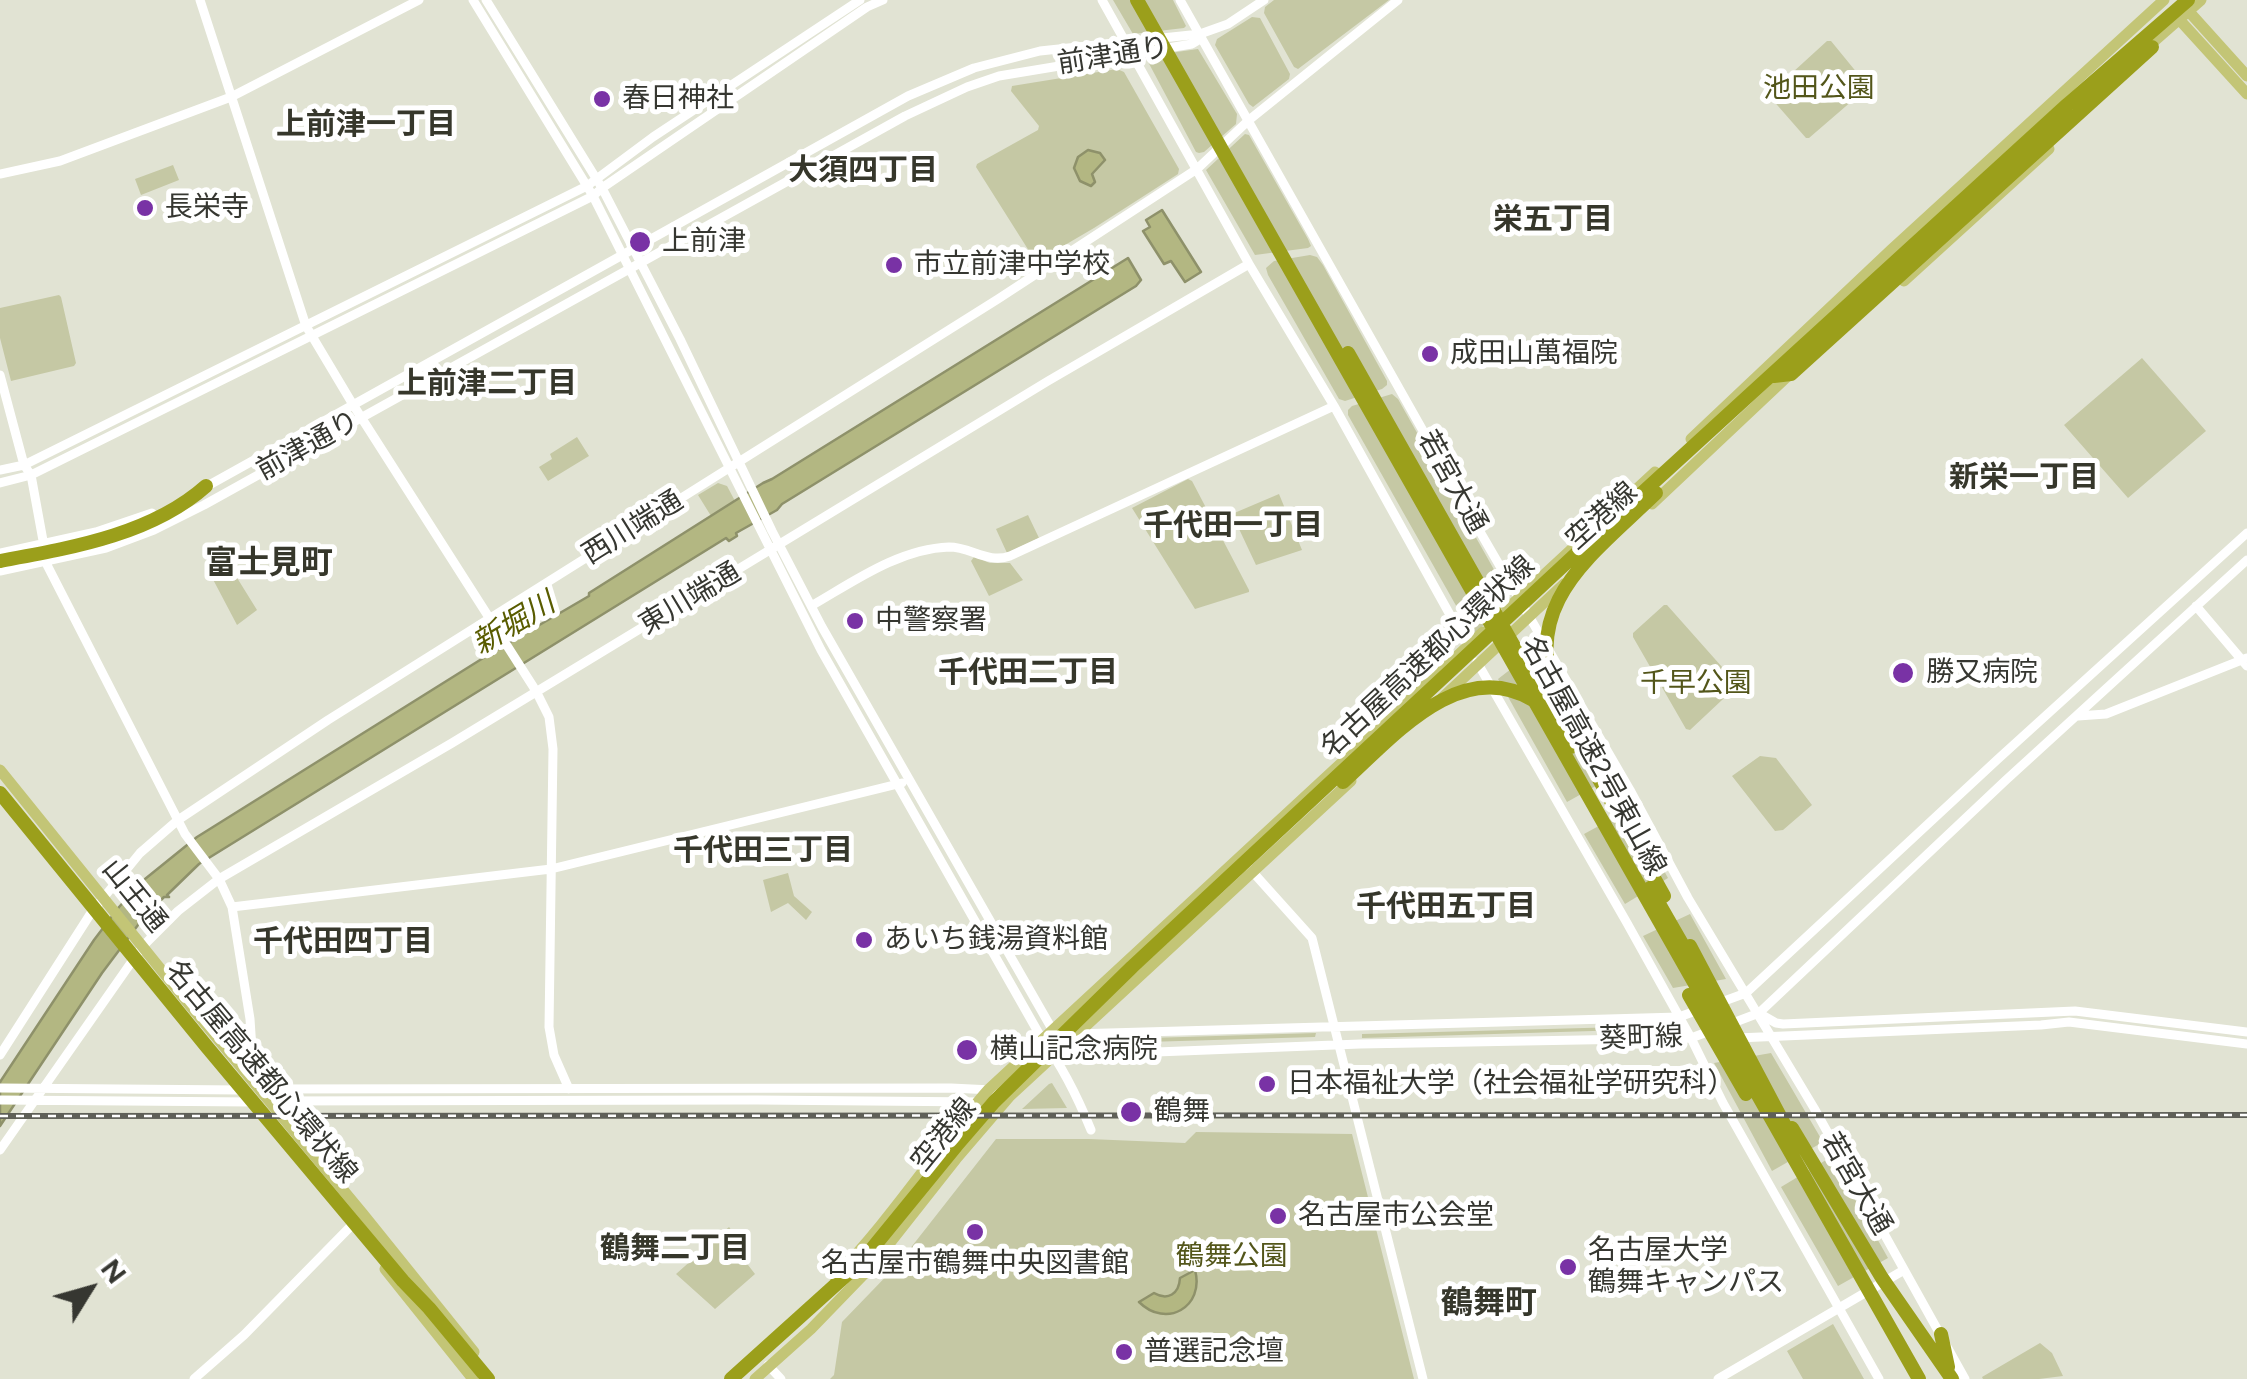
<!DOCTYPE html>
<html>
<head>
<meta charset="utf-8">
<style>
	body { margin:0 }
	#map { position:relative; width:2247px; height:1379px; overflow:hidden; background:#e1e3d3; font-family:Figtree,sans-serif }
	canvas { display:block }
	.north { position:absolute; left:40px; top:1239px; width:100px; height:100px; -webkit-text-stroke:8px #fff; paint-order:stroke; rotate:53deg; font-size:28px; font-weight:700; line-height:40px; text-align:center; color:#363731 }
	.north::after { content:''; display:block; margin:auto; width:35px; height:45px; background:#363731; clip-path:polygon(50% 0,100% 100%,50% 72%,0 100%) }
</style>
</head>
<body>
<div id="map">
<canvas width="2247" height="1379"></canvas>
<div class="north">N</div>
</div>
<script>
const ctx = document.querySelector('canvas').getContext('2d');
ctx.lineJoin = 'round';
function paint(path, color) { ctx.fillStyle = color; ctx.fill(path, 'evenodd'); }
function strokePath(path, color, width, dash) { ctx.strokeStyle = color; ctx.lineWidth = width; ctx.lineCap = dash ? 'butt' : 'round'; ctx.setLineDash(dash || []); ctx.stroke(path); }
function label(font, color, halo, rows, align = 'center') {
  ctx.font = font + ' Figtree,"Noto Sans JP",sans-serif'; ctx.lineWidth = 10; ctx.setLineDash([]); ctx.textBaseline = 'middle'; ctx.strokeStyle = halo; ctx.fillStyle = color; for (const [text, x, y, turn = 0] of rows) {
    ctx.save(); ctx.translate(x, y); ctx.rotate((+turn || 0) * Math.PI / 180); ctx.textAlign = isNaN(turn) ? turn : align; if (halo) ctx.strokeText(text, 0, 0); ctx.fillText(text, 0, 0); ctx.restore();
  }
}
paint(new Path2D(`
	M1113 0H1173L1186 26 1184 28 1133 34Z
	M1274 0H1389L1298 69 1294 67 1264 13 1265 7Z
	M1252 17 1260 18 1290 74 1289 79 1253 107 1249 104 1215 45 1217 39Z
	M1827 41H1831L1867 85V88L1809 138H1806L1771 98 1770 93Z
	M1198 49 1237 114 1236 124 1204 152 1199 153 1196 152 1146 58 1148 56Z
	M1117 69 1124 72 1179 169 1178 174 1094 228 1036 262 976 167 977 164 1038 130 1039 126 1011 91 1012 86Z
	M1245 134 1249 135 1308 239 1311 246 1308 248 1255 255 1206 170Z
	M173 165 179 180 141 195 135 179Z
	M1310 255 1317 257 1323 265 1387 381V385L1382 389 1345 401 1339 399 1268 275 1266 268 1274 261Z
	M59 295 61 297 76 363 74 366 11 381 0 338V308Z
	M2142 358 2206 431 2128 498 2064 425Z
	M1392 394 1398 399 1510 598 1509 602 1475 633 1471 632 1348 415V410L1352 406Z
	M577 437 589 456 548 481 539 467 552 459 550 454Z
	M1188 479 1192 481 1249 590V592L1195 609 1132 508Z
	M718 483 727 486 735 501 711 516 698 495Z
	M1279 494 1302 550 1256 565 1232 514Z
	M1028 515 1039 538 1007 553 996 529Z
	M974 557 990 563H1010L1023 580 989 596 971 561Z
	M226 560 257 610 237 625 207 568Z
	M1664 605H1667L1738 685 1690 730 1686 729 1633 637V633Z
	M1538 648 1612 777 1567 802 1498 679Z
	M1760 756 1776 758 1812 805 1783 830 1775 831 1732 776Z
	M1630 809 1668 878 1625 904 1584 834Z
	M788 873 794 896 812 912 806 920 788 903 771 912 763 880Z
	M1690 914 1726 979 1673 988 1643 936Z
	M1658 1026 1659 1029 1362 1038V1034Z
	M1316 1033 1315 1037 1079 1044 1083 1040Z
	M1771 1053 1823 1142 1772 1171 1714 1063Z
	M1052 1083 1067 1108 1022 1109 1049 1084Z
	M1196 1132 1352 1134 1414 1379H830L834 1375 842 1322 898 1264 996 1139H1089L1185 1143Z
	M1831 1157 1888 1258 1838 1286 1781 1187Z
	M729 1227 744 1247 738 1252 755 1274 715 1309 676 1274Z
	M1833 1324 1864 1379H1803L1787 1351Z
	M2040 1343 2052 1353 2063 1376 2039 1379H1983L1982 1377Z`), '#c5c8a4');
const water = new Path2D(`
	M1088 150 1100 153 1105 160 1092 174 1095 182 1091 186 1080 181 1074 168 1078 157Z
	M1162 210 1201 272 1185 282 1171 261 1164 264 1143 231 1150 227 1146 220Z
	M1128 258 1141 280 1136 286 782 504 777 510 736 533 737 536 729 541 726 538 199 864 167 895 169 897H164L144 917 146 920 141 921 102 973 0 1126V1082L94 940 119 907 145 879 197 837 488 655 589 596V593L763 483 772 479Z
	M1195 1270C1205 1307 1166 1329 1139 1302L1154 1293C1168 1301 1179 1294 1180 1278Z`);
paint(water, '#b3b782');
strokePath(water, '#8e916a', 2.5);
strokePath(new Path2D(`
	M200 0 306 326 352 403 536 691 549 717 553 749 549 1027 554 1055 569 1089
	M473 0 593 196 821 650 1042 1039C1063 1067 1078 1098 1091 1130
	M486 0 602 188 680 339 772 531 822 627 1052 1029V1036
	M1102 0 1249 264 1334 406 1469 649
	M1180 0 1479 530 1630 790 1688 898 1814 1108 1965 1379
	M0 174 60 161 231 97 419 0
	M0 375 24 465 31 475 44 546
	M0 470 24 465 587 186 653 137 860 0
	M0 483 31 475 593 196 602 188 867 7 883 0
	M202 489 908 96 974 68 1040 51 1200 34 1228 24 1264 0
	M0 553 96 532 152 513
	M45 561 185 834 219 879 232 907 250 1019 252 1049 239 1065
	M0 571 106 548 154 530 204 505 905 116 967 87 999 76 1192 44 1197 41 1200 34
	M811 606C853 582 898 549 949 547 971 547 988 564 1010 556L1334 406
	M2196 606 2247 666
	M1477 662 1627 923 1691 1038 1723 1103 1879 1379
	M2078 716 2106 714 2247 658
	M1250 869 1312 938 1423 1379
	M232 907 551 869 902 783
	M1716 1004 1746 993 1998 759 2247 533
	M1762 1015 1776 1023 1783 1024 2075 1011 2247 1032
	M1730 1024 1759 1013 2006 780 2247 560
	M1073 1034 1679 1017 1701 1009
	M1737 1038 2041 1025 2069 1022 2247 1044
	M0 1055 91 913 140 853 178 820 328 720 998 299 1197 169 1249 120 1398 0
	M1055 1056 1360 1044 1691 1038 1710 1031
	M0 1088 242 1090
	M258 1089 951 1088 992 1090
	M0 1100 252 1102
	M268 1101 757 1100 982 1102
	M0 1150 142 947 178 911 219 879 452 743 1048 381 1249 264
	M768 1365 781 1379
	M194 1379 244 1335 350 1227
	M1718 1379 1904 1270`), '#fff', 9);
strokePath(new Path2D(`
	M2183 5 2247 76
	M2176 16 2247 94
	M2144 50 2201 0
	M1904 281 2049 149
	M1691 439 1891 250 2164 0
	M1652 504 1791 373
	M1507 609 1655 472
	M1442 698 1564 584
	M0 770 188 1003 363 1214 474 1352
	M385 1269 473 1379
	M835 1277C892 1219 935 1150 989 1089L1483 632
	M755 1379 811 1329 870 1268 956 1159 1010 1096 1351 781`), '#c3c576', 11);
strokePath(new Path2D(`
	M1137 0 1919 1379
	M1348 353 1571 747
	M1774 376 1791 374 2152 47
	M1656 493C1588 559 1516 605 1560 709L1664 896
	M0 561C70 548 151 535 206 486
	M1343 782C1393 737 1460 656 1533 700
	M0 793 207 1047 403 1281 429 1308 488 1379
	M1650 888 1689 956
	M1690 946 1792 1139
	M1689 995 1746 1094
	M1792 1128 1882 1278 1952 1379
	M1941 1334 1948 1367
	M731 1379 862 1261 956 1146 994 1102 1132 967 1607 525 2067 105 2188 0`), '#9b9f1b', 14);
const rail = new Path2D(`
	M0 1116 2247 1115`);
strokePath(rail, '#5f6058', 6);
strokePath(rail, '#fff', 2.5, [8]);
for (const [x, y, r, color] of [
	[602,99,10,"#7932a5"],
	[145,208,10,"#7932a5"],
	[640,242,12,"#7932a5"],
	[894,265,10,"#7932a5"],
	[1430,354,10,"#7932a5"],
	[855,621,10,"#7932a5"],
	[1903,673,12,"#7932a5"],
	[864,940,10,"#7932a5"],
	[967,1050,12,"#7932a5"],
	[1267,1084,10,"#7932a5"],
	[1131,1112,12,"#7932a5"],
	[1278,1216,10,"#7932a5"],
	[975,1232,10,"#7932a5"],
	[1568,1267,10,"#7932a5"],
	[1124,1352,10,"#7932a5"]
]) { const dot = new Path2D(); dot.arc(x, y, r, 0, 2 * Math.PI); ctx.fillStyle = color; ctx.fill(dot); strokePath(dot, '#fff', 4); }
label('28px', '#363731', '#fff', [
	["前津通り",1113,56,-9],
	["前津通り",308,446,-29],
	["若宮大通",1452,482,61],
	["空港線",1602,516,-42],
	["西川端通",633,528,-32],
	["東川端通",690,599,-31],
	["名古屋高速都心環状線",1428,657,-43],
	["名古屋高速2号東山線",1593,756,61],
	["山王通",134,896,51],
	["葵町線",1641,1038,-2],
	["名古屋高速都心環状線",261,1072,50],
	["空港線",944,1135,-51],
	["若宮大通",1856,1184,60]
]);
label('28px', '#53561a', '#fff', [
	["池田公園",1819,89],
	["千早公園",1696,684],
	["鶴舞公園",1232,1257]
]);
label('28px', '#363731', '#fff', [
	["春日神社",622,99],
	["長栄寺",165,208],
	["上前津",662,242],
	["市立前津中学校",914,265],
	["成田山萬福院",1450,354],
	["中警察署",875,621],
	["勝又病院",1926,673],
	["あいち銭湯資料館",884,940],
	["横山記念病院",990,1050],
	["日本福祉大学（社会福祉学研究科）",1287,1084],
	["鶴舞",1154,1112],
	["名古屋市公会堂",1298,1216],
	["名古屋大学",1588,1251],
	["鶴舞キャンパス",1588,1283],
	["名古屋市鶴舞中央図書館",975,1264,"center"],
	["普選記念壇",1144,1352]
], 'left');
label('bold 30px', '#36372b', '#fff', [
	["上前津一丁目",366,125],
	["大須四丁目",863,171],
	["栄五丁目",1553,220],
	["上前津二丁目",487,384],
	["新栄一丁目",2024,478],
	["千代田一丁目",1233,526],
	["千代田二丁目",1028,673],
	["千代田三丁目",763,851],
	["千代田五丁目",1446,907],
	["千代田四丁目",343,942],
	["鶴舞二丁目",675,1249]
]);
label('italic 30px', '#595c00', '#fff', [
	["新堀川",514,624,-31]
]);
label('bold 32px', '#36372b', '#fff', [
	["富士見町",269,564],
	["鶴舞町",1489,1304]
]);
</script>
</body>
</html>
